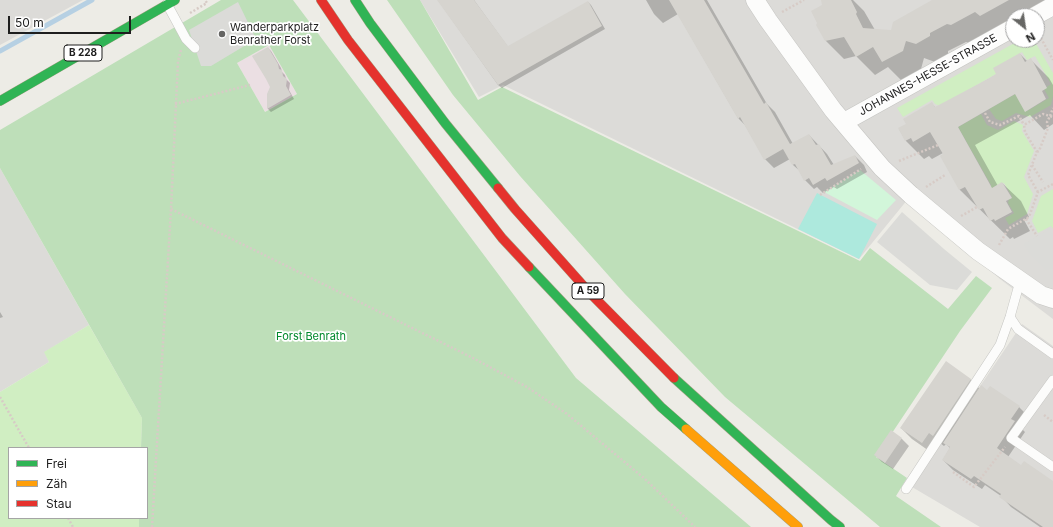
<!DOCTYPE html>
<html>
<head>
<meta charset="utf-8">
<style>
	body { margin:0 }
	#map { position:relative; width:1053px; height:527px; overflow:hidden; background:#edece6; font-family:Inter,sans-serif }
	canvas { display:block }
	.legend { position:absolute; left:8px; top:447px; width:140px; height:72px; box-sizing:border-box; background:#fff; border:1px solid #a5a5a5; margin:0; padding:5px 7px; list-style:none; font-size:12px; color:#1e1e1e }
	.legend li { display:flex; align-items:center; gap:8px; height:20px }
	.legend b { width:20px; border:1px solid #a5a5a5 }
	.north { position:absolute; left:1005px; top:8px; width:40px; height:40px; box-sizing:border-box; background:#fff; border:1px solid #a5a5a5; border-radius:50%; rotate:150deg; font-size:11px; font-weight:700; line-height:16px; text-align:center; color:#1e1e1e }
	.north::after { content:''; display:block; margin:auto; width:14px; height:18px; background:#666664; clip-path:polygon(50% 0,100% 100%,50% 72%,0 100%) }
	.scale { position:absolute; left:8px; top:16px; width:123px; height:18px; box-sizing:border-box; border:2px solid #1e1e1e; border-top:0; padding-left:5px; font-size:12px; line-height:14px; white-space:nowrap; color:#1e1e1e; -webkit-text-stroke:3px #fff; paint-order:stroke }
</style>
</head>
<body>
<div id="map">
<canvas width="1053" height="527"></canvas>
<ul class="legend">
<li><b style="height:5px;background:#30b455"></b>Frei</li>
<li><b style="height:5px;background:#ff9f0a"></b>Zäh</li>
<li><b style="height:5px;background:#e5322d"></b>Stau</li>
</ul>
<div class="north">N</div>
<div class="scale">50 m</div>
</div>
<script>
const ctx = document.querySelector('canvas').getContext('2d');
ctx.lineJoin = 'round';
function paint(path, color) { ctx.fillStyle = color; ctx.fill(path, 'evenodd'); }
function strokePath(path, color, width, dash) { ctx.strokeStyle = color; ctx.lineWidth = width; ctx.lineCap = dash ? 'butt' : 'round'; ctx.setLineDash(dash || []); ctx.stroke(path); }
function label(font, color, halo, rows, align = 'center') {
  ctx.font = font + ' Inter,sans-serif'; ctx.lineWidth = 3.5; ctx.setLineDash([]); ctx.textBaseline = 'middle'; ctx.strokeStyle = halo; ctx.fillStyle = color; for (const [text, x, y, turn = 0] of rows) {
    ctx.save(); ctx.translate(x, y); ctx.rotate((+turn || 0) * Math.PI / 180); ctx.textAlign = isNaN(turn) ? turn : align; if (halo) ctx.strokeText(text, 0, 0); ctx.fillText(text, 0, 0); ctx.restore();
  }
}
paint(new Path2D(`
	M0 0H83L0 45Z
	M420 0H1053V319L1000 279 908 199 859 259 503 85 479 97ZM1013 16H1037V40H1013Z
	M0 168 89 325 45 352 49 362 0 392Z
	M1022 324 1053 346V527H980L912 487Z`), '#dcdbd8');
paint(new Path2D(`
	M269 45 297 94 265 112 237 63Z`), '#ebdfe3');
paint(new Path2D(`
	M1020 40H1034L1053 73V96L1051 105 1030 117 1016 113 1002 121 996 119 989 109 1017 93 1027 111 1049 98 1044 89 1051 84 1035 56 1027 60 1022 52 997 67 996 74 940 106 935 104 932 100 903 117 897 108Z
	M981 114 987 125 998 130 1014 121 1023 125 1022 131 1034 151 1024 177 1033 194 1027 214 1009 225 1005 218 1014 213 1008 203 1009 199 1012 197 1004 183 990 190 989 187 991 185 958 127Z
	M1053 189V229L1051 226 1038 233 1032 221 1041 196Z
	M89 325 142 418 141 448H9V518H139V527H0V392L49 362 44 352Z`), '#d0eec2');
paint(new Path2D(`
	M221 0H293L576 378 751 527H139V518H147V448H141L142 418 0 168V130ZM269 45 297 94 265 112 237 63Z
	M387 0H420L478 100 502 87 860 261 870 248 948 309 976 276 992 288 960 331 876 457 907 478 896 496 941 527H880L725 397 625 294 520 176 453 95Z`), '#bedfb9');
paint(new Path2D(`
	M860 170 896 200 877 220 824 192Z`), '#d2f6da');
paint(new Path2D(`
	M817 193 877 224 859 259 798 229Z`), '#ade9dd');
paint(new Path2D(`
	M238 2 256 39 211 66H201L189 30Z
	M902 212 944 249 972 272 957 290 930 285 877 242Z
	M1049 229 1053 235V268L1047 271 1028 251 1024 244Z`), '#dbdbd8');
paint(new Path2D(`
	M438 0H474L508 47 588 2 591 5 605 29 502 88 498 85Z
	M646 0H707L767 104 775 112 793 144 809 135 827 154 834 165 855 156 864 165 867 172 837 189 834 187 823 193 817 187 814 189 805 180 801 172 793 165 790 159 774 168 765 159 745 125 738 118 678 14 663 23 654 14Z
	M826 0H853L864 11 875 30 892 31 934 0H1053L1026 16H1013V25L970 43 966 42 948 51V55L935 62 924 58 921 69 901 80 888 67 875 75 856 56 844 59 825 40 823 5Z
	M268 48 271 51 281 68 282 72 285 75 286 79 290 83 289 90 294 99 271 112 268 109V94L271 87Z
	M1020 54 1027 61 1031 60 1049 78 1053 85V124L1044 130 1030 115 975 145 998 186 1002 183 1021 201 1029 217 1024 220 1030 231 1014 239 1013 237 1010 239 960 190 941 156 945 154 943 153 932 159 929 156 924 159 906 141 899 129 908 125 932 104 936 108 998 74Z
	M0 312 3 317 0 318Z
	M970 379 980 389 988 391 1019 407 1029 417 1022 429 1025 432 1008 457 1021 466 1053 482V527H1040L1011 507 1001 496 985 485 982 489 953 470 943 460 950 448 946 444 944 446 940 443 932 453 912 439 901 428Z
	M891 432 902 439 909 446 893 469 882 462 875 455Z`), '#0003');
strokePath(new Path2D(`
	M0 51 92 0`), '#b6d0e3', 5);
paint(new Path2D(`
	M437 0H474L508 46 588 1 602 26 498 85Z
	M669 0H704L764 104 766 102 790 144 809 134 816 145 819 144 831 165 855 155 859 163 827 181 825 178 813 185 809 178 804 181 795 164 792 165 783 149 764 160 740 117 738 119Z
	M821 0H851L857 12 856 14 863 28 891 30 893 22 932 0H1009L980 16 975 12 951 25 947 24 930 33V36L916 44 906 41 903 51 882 62 873 47 856 57 844 37 825 41 816 25 817 23 811 11 822 5Z
	M268 47 278 64 279 69 282 70 283 76 287 79 286 86 291 95 267 109V94L270 87 266 79 252 56Z
	M1020 53 1025 62 1031 58 1047 88 1042 91 1046 99 1025 112 1015 94 958 127 992 188 1002 182 1012 198 1006 201 1012 212 995 221 994 219 990 221 983 208 979 210 965 187 959 190 940 156 943 154 930 132 913 142 911 138 905 141 898 128 906 124 903 119 932 102 935 107 986 80 996 74 993 68Z
	M946 361 971 379 933 436 929 433 922 443 900 428Z
	M981 385 987 390 990 386 1020 406 1011 419 1015 421 997 448 1021 465 1024 461 1053 481V527H1043L999 497 1001 494 974 476 971 479 942 460 950 447 943 443Z
	M891 430 902 438 885 463 874 455Z`), '#d6d4cf');
const lane = new Path2D(`
	M167 4 186 39 195 48
	M1010 317 1018 329 1053 354
	M1053 380 1011 438 1053 467
	M906 489 1000 345 1010 317 1020 281`);
const street = new Path2D(`
	M755 0 768 20 833 110 882 168 911 195 978 251 1041 295 1053 299
	M1035 16 1053 6
	M844 122 1013 28`);
const fast = new Path2D(`
	M355 0 370 23 445 123 498 188
	M0 101 175 0
	M529 267 661 407 686 429
	M674 378 831 520 840 527`);
const slow = new Path2D(`
	M686 429 798 527`);
const jam = new Path2D(`
	M321 0 348 40 502 238 529 267
	M498 188 515 209 588 291 674 378`);
strokePath(lane, '#c5c5c2', 10);
strokePath(street, '#c5c5c2', 19);
strokePath(fast, '#a3a082', 10);
strokePath(slow, '#a3a082', 10);
strokePath(jam, '#a3a082', 10);
strokePath(new Path2D(`
	M782 12 804 0
	M190 13 207 3 205 0
	M1037 31 1053 60
	M175 104 250 85
	M985 113 990 122 1000 125 1019 116 1024 125
	M1037 152 1039 151 1048 128 1047 122 1050 116 1053 117
	M899 161 938 145
	M1032 165 1043 182
	M926 187 945 175
	M1038 192 1028 175 1037 152 1025 132 1024 125 1043 114 1050 116 1053 108
	M820 195 861 169
	M171 209 473 358 527 387 567 414 645 479 695 527
	M961 216 977 207
	M1026 219 1037 236
	M999 245 1008 229 1029 217 1038 192 1053 184
	M0 397 29 448
	M1044 415 1053 422
	M953 472 974 487 1005 447
	M68 518 73 527
	M152 527 171 209 178 61 181 50`), '#d7cbc6', 2.5, [2, 2]);
strokePath(lane, '#fcfcfb', 9);
strokePath(street, '#fcfcfb', 18);
strokePath(fast, '#30b455', 9);
strokePath(slow, '#ff9f0a', 9);
strokePath(jam, '#e5322d', 9);
for (const [x, y, r, color] of [
	[222,34,4,"#666664"]
]) { const dot = new Path2D(); dot.arc(x, y, r, 0, 2 * Math.PI); ctx.fillStyle = color; ctx.fill(dot); strokePath(dot, '#fff', 1.5); }
for (const [x, y, w] of [
	[83,53,38],
	[588,291,32]
]) { const box = new Path2D(); box.roundRect(x - w / 2, y - 8, w, 16, 3); ctx.fillStyle = '#fff'; ctx.fill(box); strokePath(box, '#1e1e1e', 1); }
label('bold 10px', '#1e1e1e', null, [
	["B 228",83,53],
	["A 59",588,291]
]);
label('11px', '#1e1e1e', '#fff', [
	["Wanderparkplatz",230,28],
	["Benrather Forst",230,41]
], 'left');
label('11px', '#1e1e1e', '#fff', [
	["JOHANNES-HESSE-STRASSE",928,75,-29]
]);
label('11px', '#01882b', '#fff', [
	["Forst Benrath",311,337]
]);
</script>
</body>
</html>
